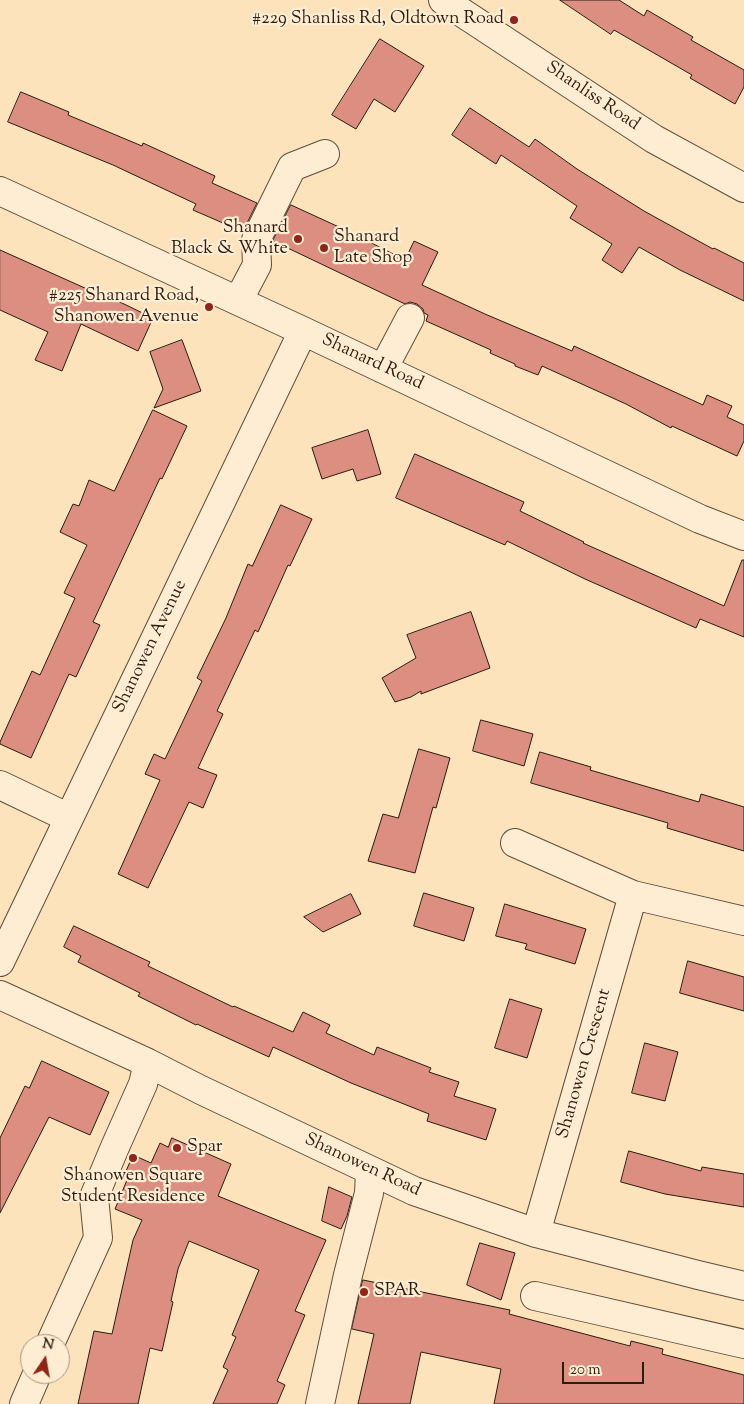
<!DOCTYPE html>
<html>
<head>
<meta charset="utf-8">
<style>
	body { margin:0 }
	#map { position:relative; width:744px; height:1404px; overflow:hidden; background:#fde3bc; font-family:"Sorts Mill Goudy",serif }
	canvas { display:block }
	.north { position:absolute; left:20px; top:1334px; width:50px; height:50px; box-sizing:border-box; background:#feedd3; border:1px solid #aa9984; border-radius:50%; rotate:12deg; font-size:14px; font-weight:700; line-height:20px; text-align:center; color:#2b1c0e }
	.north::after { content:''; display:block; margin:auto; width:18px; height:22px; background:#8f2418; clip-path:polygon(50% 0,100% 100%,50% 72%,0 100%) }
	.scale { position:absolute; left:562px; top:1362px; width:82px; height:22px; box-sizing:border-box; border:2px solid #2b1c0e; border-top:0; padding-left:6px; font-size:15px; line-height:18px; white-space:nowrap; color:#2b1c0e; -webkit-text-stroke:4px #feedd3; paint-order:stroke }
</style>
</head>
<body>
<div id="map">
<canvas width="744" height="1404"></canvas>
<div class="north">N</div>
<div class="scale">20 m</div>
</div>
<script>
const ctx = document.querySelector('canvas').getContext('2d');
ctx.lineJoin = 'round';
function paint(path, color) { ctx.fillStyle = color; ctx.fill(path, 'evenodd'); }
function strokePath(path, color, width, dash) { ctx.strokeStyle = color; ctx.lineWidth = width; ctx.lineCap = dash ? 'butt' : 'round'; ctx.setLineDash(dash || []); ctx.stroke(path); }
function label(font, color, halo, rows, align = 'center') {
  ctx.font = font + ' "Sorts Mill Goudy",serif'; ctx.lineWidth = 4.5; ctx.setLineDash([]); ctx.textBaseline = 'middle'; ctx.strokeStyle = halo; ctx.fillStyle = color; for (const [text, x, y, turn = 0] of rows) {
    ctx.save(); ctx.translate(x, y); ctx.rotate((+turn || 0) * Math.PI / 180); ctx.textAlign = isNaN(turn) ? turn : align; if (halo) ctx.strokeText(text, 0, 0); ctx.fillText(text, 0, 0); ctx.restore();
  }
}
const building = new Path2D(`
	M560 0H619L644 16 647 10 693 37 691 40 744 70V87L735 104 690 78 692 75 614 30 611 34Z
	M380 39 424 66 395 112 374 99 356 129 332 115Z
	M21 92 69 112 68 115 142 146 143 143 215 176 212 183 257 203 245 227H243L241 231 216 220 193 210 196 204 113 165 8 122Z
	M470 108 529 147 535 139 577 169 644 211 713 249 714 248 744 263V301L680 270 639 247 622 273 602 260 612 244 570 218 577 206 501 155 496 164 452 135Z
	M291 205 352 233 405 260 414 241 438 252 422 285 485 314 572 351 574 346 703 405 707 395 732 406 727 417 744 425V441L737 456 672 426 671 428 626 404 542 366 538 375 515 366V364L490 353 491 350 426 321 428 315 424 313 423 309 417 304 410 302 405 304 273 241Z
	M0 250 96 293 97 291 153 318 138 351 81 324 62 371 35 360 48 332 0 310Z
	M182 340 201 391 154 408 163 389 150 352Z
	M153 410 187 426 162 479 160 478 93 622 100 625 76 677 69 674 31 758 0 744V742L32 671 40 675 75 598 64 593 87 545 60 532 73 504 79 506 89 480 114 491Z
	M368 430 381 474 357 481 353 469 322 479 312 448Z
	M415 454 524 502 520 511 584 542 583 543 724 606 742 560H744V637L700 619 696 628 585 579 507 541 505 545 396 498Z
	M281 505 312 519 290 566 288 565 258 632 255 630 217 711 223 714 198 768 217 775 203 808 189 802 148 888 118 874 160 780 145 774 154 754 165 759 202 681 197 678 226 618 248 564 252 566Z
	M471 612 490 668 421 694V691L411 697 395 702 382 678 416 658 407 635Z
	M481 720 533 734 524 766 473 751Z
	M419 749 450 758 436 808 433 807 415 873 368 861 383 814 398 818Z
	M540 752 591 767 590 770 699 802 701 794 744 807V851L667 828 668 823 531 783Z
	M424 893 474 908 464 941 414 926Z
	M351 894 361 914 323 932 304 917Z
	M505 904 586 929 575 964 525 949 527 944 496 936Z
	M74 926 150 962 148 966 233 1007 234 1006 293 1032 303 1012 330 1025 326 1033 374 1055 377 1047 431 1068 429 1072 459 1082 454 1096 496 1109 486 1140 427 1121 429 1114 351 1083 273 1047 269 1057 197 1024 196 1025 138 996 140 993 78 962 81 956 64 947Z
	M688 961 744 977V1011L680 993Z
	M510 999 542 1009 527 1058 495 1048Z
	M645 1043 678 1052 665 1101 632 1093Z
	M42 1061 109 1092 90 1135 49 1117 0 1213V1138L25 1086 29 1088Z
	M172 1138 231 1164 218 1196 326 1240 295 1311 305 1315 277 1381 285 1385 277 1404H213L228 1370 223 1367 236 1337 232 1335 259 1270 189 1241 178 1269 171 1301 173 1302 162 1351 150 1348 138 1404H78L94 1331 112 1334 133 1240 142 1220 115 1209 127 1180 123 1178 133 1155 151 1163 160 1143 168 1147Z
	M629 1151 701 1171 702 1167 744 1174V1207L665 1194 621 1182Z
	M329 1187 352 1197 347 1216 341 1229 322 1221Z
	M480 1243 515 1253 501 1300 467 1285Z
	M363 1280 510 1310 509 1314 630 1346 631 1341 663 1349 662 1354 744 1375V1404H494L501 1369 421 1352 410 1404H358L374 1334 352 1329Z`);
paint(building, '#dc8e80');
strokePath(building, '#2b1c0e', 1);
const minor = new Path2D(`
	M443 0 654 139 744 188
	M0 191 303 331 700 519 744 536
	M238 301 257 265 256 240 292 167 325 154
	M383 369 410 318
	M0 785 69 818
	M515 843 633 895 744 921
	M0 962 303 331
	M0 995 148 1063 201 1090 414 1191 536 1233 698 1275 744 1286
	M536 1233 633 895
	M535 1296 744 1344
	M50 1344 98 1238 94 1197 115 1147 143 1084 148 1063
	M24 1404 37 1374
	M320 1404 348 1275 369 1193 370 1171`);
strokePath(minor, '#604e3a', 30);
strokePath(minor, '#feedd3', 28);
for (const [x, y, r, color] of [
	[514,20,5,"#8f2418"],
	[298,239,5,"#8f2418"],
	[324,248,5,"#8f2418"],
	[209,307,5,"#8f2418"],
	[177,1148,5,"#8f2418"],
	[133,1158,5,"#8f2418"],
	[364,1292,5,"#8f2418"]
]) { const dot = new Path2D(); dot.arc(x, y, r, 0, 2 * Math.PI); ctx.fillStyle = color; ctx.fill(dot); strokePath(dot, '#feedd3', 2); }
label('18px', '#2b1c0e', '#feedd3', [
	["#229 Shanliss Rd, Oldtown Road",504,20],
	["Shanard",288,229],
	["Black & White",288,250],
	["Shanard",334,238,"left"],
	["Late Shop",334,259,"left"],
	["#225 Shanard Road,",199,297],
	["Shanowen Avenue",199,318],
	["Spar",187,1148,"left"],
	["Shanowen Square",133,1177,"center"],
	["Student Residence",133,1198,"center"],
	["SPAR",374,1292,"left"]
], 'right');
label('18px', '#2b1c0e', '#feedd3', [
	["Shanliss Road",592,97,34],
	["Shanard Road",372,363,25],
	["Shanowen Avenue",151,647,-64],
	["Shanowen Crescent",585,1064,-74],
	["Shanowen Road",362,1166,25]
]);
</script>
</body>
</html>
